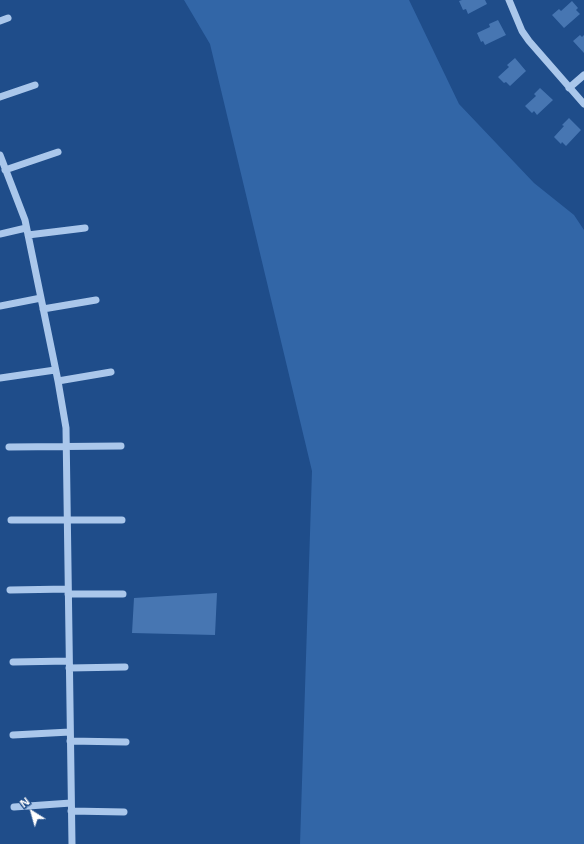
<!DOCTYPE html>
<html>
<head>
<meta charset="utf-8">
<style>
	body { margin:0 }
	#map { position:relative; width:584px; height:844px; overflow:hidden; background:#1f4d8a; font-family:"Open Sans",sans-serif }
	canvas { display:block }
	.north { position:absolute; left:12px; top:792px; width:40px; height:40px; -webkit-text-stroke:3px #1f4d8a; paint-order:stroke; rotate:323deg; font-size:11px; font-weight:700; line-height:16px; text-align:center; color:#fff }
	.north::after { content:''; display:block; margin:auto; width:14px; height:18px; background:#fff; clip-path:polygon(50% 0,100% 100%,50% 72%,0 100%) }
</style>
</head>
<body>
<div id="map">
<canvas width="584" height="844"></canvas>
<div class="north">N</div>
</div>
<script>
const ctx = document.querySelector('canvas').getContext('2d');
ctx.lineJoin = 'round';
function paint(path, color) { ctx.fillStyle = color; ctx.fill(path, 'evenodd'); }
function strokePath(path, color, width, dash) { ctx.strokeStyle = color; ctx.lineWidth = width; ctx.lineCap = dash ? 'butt' : 'round'; ctx.setLineDash(dash || []); ctx.stroke(path); }
paint(new Path2D(`
	M184 0H409L459 104 534 183 574 215 584 230V844H300L312 471 210 44Z`), '#3266a7');
paint(new Path2D(`
	M462 0H485L487 4 468 14 466 9 463 10 459 1Z
	M572 1 578 8 576 10 580 14 564 28 552 15 559 9 561 11Z
	M498 20 506 35 485 45 483 41 481 42 477 33 490 27 489 24Z
	M580 35 582 37 584 35V53L573 41Z
	M515 58 526 71 510 86 506 82 504 83 498 77 509 67 507 65Z
	M540 88 553 100 537 115 534 111 532 113 525 106 536 96 534 94Z
	M569 118 581 130 566 146 562 142 561 144 554 137 564 126 562 125Z
	M217 593 215 635 132 633 134 598Z`), '#4776b2');
strokePath(new Path2D(`
	M509 0 522 31 529 41 584 104
	M0 21 8 18
	M569 88 584 75
	M0 97 35 85
	M0 155 25 220 58 381 66 428 72 844
	M5 170 58 152
	M0 234 26 228
	M28 235 85 228
	M0 306 41 298
	M43 309 96 300
	M0 378 55 370
	M58 381 111 372
	M9 447 121 446
	M11 520H122
	M10 590 68 589
	M68 594H123
	M13 662 69 661
	M69 668 125 667
	M13 735 70 732
	M70 741 126 742
	M14 807 71 803
	M71 811 124 812`), '#aac7eb', 7);
</script>
</body>
</html>
